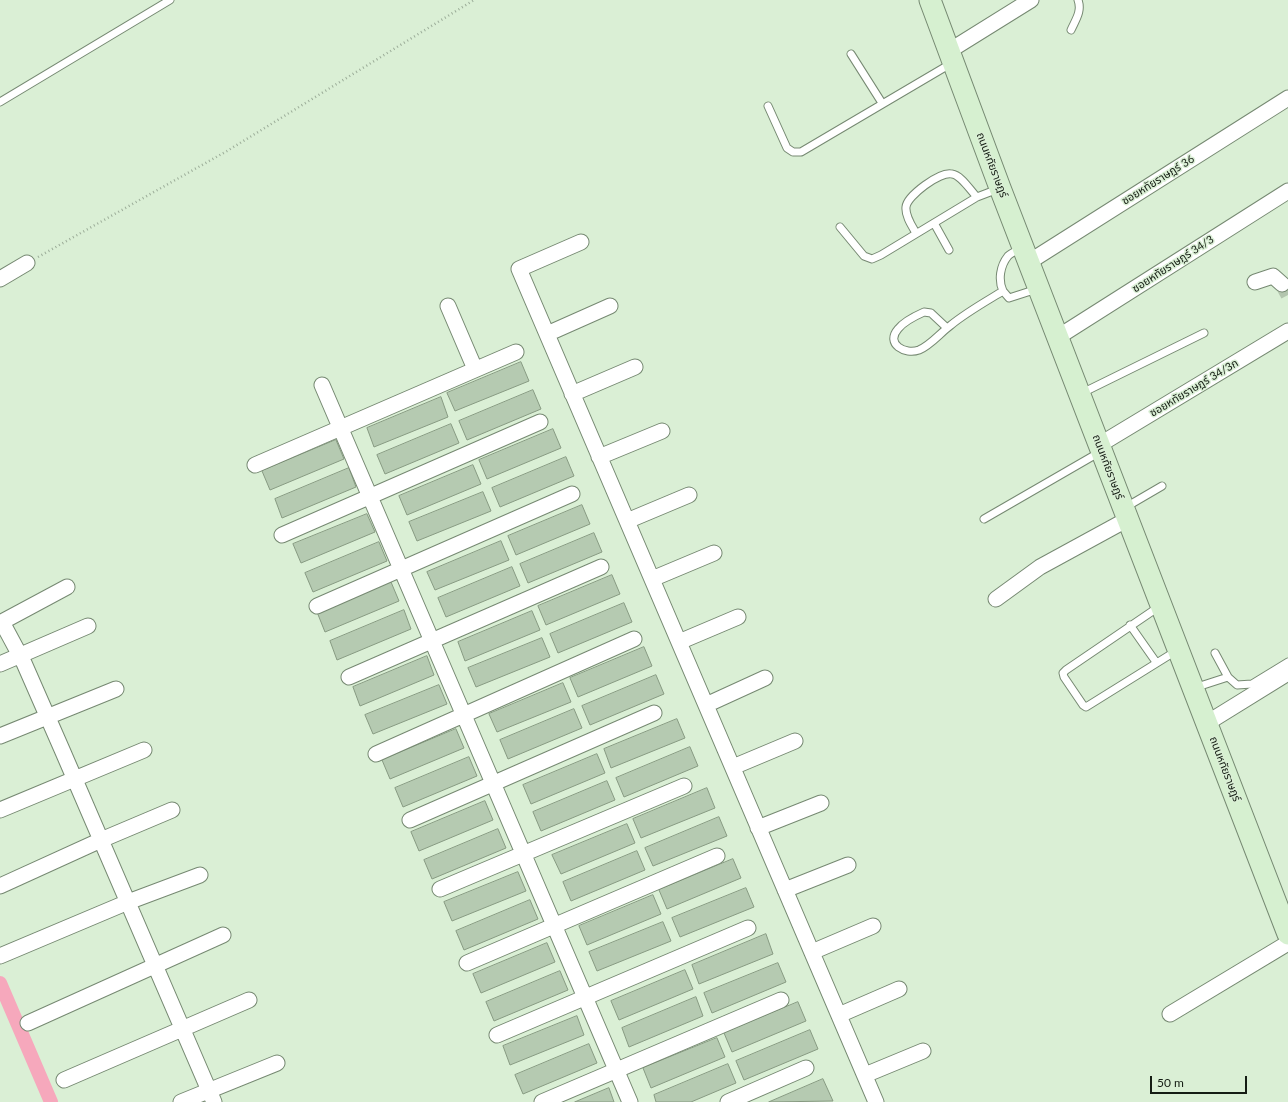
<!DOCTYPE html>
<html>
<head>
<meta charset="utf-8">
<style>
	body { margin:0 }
	#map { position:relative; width:1288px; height:1102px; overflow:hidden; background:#daefd5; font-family:Lato,sans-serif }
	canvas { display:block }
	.scale { position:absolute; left:1150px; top:1076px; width:97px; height:18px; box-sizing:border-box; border:2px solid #151d14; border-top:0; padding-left:5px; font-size:12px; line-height:14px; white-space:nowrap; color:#151d14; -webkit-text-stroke:3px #daefd5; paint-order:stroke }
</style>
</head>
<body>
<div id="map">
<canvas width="1288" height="1102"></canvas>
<div class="scale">50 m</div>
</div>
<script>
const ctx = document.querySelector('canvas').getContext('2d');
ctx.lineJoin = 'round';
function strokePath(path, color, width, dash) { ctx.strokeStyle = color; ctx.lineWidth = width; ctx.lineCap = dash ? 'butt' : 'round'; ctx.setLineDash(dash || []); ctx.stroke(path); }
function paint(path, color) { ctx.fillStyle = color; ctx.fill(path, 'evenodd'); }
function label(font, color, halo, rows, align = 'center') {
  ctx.font = font + ' Lato,"Noto Sans Thai",sans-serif'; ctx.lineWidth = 3; ctx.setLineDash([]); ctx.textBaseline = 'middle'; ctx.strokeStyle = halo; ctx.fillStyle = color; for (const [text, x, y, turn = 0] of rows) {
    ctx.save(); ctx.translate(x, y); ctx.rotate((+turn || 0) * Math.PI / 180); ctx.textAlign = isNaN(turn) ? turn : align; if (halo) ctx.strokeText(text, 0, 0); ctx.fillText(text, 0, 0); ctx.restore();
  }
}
strokePath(new Path2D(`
	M0 983 51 1102`), '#f6a8bc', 14);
const building = new Path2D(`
	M521 362 529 381 455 411 447 393Z
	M533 390 541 409 467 440 459 421Z
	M441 397 448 417 374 447 367 428Z
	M451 424 459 443 385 474 377 455Z
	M553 429 561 448 487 479 479 460Z
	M336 440 344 459 270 490 262 471Z
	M566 457 574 476 500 507 492 488Z
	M473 465 481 484 407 515 399 496Z
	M349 468 356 487 282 518 275 499Z
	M483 492 491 511 417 541 409 522Z
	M582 505 590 524 516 555 508 536Z
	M367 514 375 532 301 563 293 544Z
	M594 533 602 552 528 583 520 564Z
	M501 541 509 560 435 590 427 572Z
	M379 542 387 561 313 592 305 573Z
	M512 567 520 586 446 617 438 598Z
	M612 575 620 594 546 625 538 606Z
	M391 582 399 601 325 632 317 612Z
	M624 603 632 622 558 653 550 634Z
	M404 610 411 629 337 660 330 641Z
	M532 611 540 630 465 661 458 642Z
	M542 638 550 657 476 687 468 668Z
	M644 647 652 666 578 697 570 678Z
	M427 656 434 675 360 706 353 687Z
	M656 675 664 694 590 725 582 706Z
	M563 683 571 702 497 732 489 714Z
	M439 685 447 704 373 734 365 715Z
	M574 709 582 728 508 759 500 740Z
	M677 719 685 738 611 768 604 749Z
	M456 729 464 748 390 779 382 760Z
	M690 747 698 766 624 797 616 778Z
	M597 754 605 773 531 804 523 785Z
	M469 757 477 776 403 807 395 788Z
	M607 781 615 800 541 831 533 812Z
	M707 788 715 808 641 838 633 819Z
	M485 801 493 820 419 851 411 832Z
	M719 817 727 836 653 866 645 848Z
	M627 824 635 843 561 874 552 855Z
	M498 829 506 848 432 879 424 860Z
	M637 851 645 870 571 901 563 882Z
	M733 859 741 878 667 909 659 890Z
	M518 872 526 891 452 921 444 902Z
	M746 888 754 907 680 937 672 918Z
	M653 895 661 914 587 945 579 926Z
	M530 900 538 919 464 950 456 931Z
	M663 922 671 941 597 971 589 952Z
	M766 934 773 954 699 984 692 965Z
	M547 943 555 962 481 993 473 974Z
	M778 963 786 982 712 1013 704 993Z
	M685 970 693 989 619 1020 611 1001Z
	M560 971 568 990 494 1021 486 1002Z
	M696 997 703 1016 629 1047 622 1028Z
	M798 1002 806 1021 732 1052 724 1033Z
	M577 1016 584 1035 510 1065 503 1046Z
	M810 1030 818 1049 744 1080 736 1061Z
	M717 1038 725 1057 651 1088 643 1068Z
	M589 1044 597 1063 523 1094 515 1075Z
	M728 1064 736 1083 691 1102H656L654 1095Z
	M823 1079 833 1101 769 1102Z
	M609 1088 614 1102H575Z`);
paint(building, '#b5cab1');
strokePath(building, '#879a82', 1);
strokePath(new Path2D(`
	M1282 284 1288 295`), '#b3c5ae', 15, [15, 8]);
const lane = new Path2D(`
	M1071 30C1076 19 1082 11 1078 0
	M851 54 882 103
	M0 102 170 0
	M768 106 787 148 793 152H801L952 63
	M934 223 949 250
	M840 227 864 256 872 259 881 255 977 197 998 189
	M916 233C912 226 905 216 906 207 907 196 940 171 952 174 961 175 970 190 977 197
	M1003 291C998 280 1000 266 1008 256 1011 253 1018 250 1022 248
	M947 328 931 313 924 312C915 316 904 321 898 329 885 344 905 355 919 350 931 345 940 333 951 325 967 312 985 302 1003 291L1009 298 1037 289
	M1082 393 1204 333
	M1126 507 1162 486
	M984 519 1100 452
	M1160 606 1066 670 1063 673 1064 677 1083 705 1086 707 1176 651
	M1130 625 1156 662
	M1215 653 1228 677
	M1194 688 1228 677 1237 685 1252 684 1288 662`);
const street = new Path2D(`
	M949 51 1031 0
	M581 242 519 269 876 1102
	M1029 262 1288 98
	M0 279 27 263
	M1255 282 1273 276 1282 284
	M448 306 475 369
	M547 334 610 306
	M1058 337 1288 191
	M322 385 630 1102
	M572 394 635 367
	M1099 445 1288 331
	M599 457 662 431
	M255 465 516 352
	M627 521 689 495
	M282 535 540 422
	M652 579 714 553
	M996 599 1040 567 1128 519
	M317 606 572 494
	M2 622 24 663 63 752 214 1102
	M0 623 67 587
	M679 642 738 617
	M0 664 88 626
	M349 677 601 567
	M706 705 765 678
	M1207 723 1288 673
	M0 736 116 689
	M376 754 634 639
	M733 767 795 741
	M0 810 144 750
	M410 820 654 713
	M758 828 821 803
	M0 886 101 840 172 810
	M440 889 684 786
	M785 890 848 865
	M812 952 873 926
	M0 956 128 902 200 875
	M467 963 717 856
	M1170 1014 1288 943
	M839 1015 899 989
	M28 1023 223 935
	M497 1035 748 928
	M865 1075 923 1051
	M64 1080 249 1000
	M181 1102 277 1063
	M542 1102 781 1000
	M728 1102 806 1068`);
const secondary = new Path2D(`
	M930 0 1000 188 1288 934`);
strokePath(lane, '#768972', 9);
strokePath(street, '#768972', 17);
strokePath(secondary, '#768972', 23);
strokePath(new Path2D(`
	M38 257 227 151 474 0`), '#9cad99', 2.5, [1, 3]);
strokePath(lane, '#fff', 7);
strokePath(street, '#fff', 15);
strokePath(secondary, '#d6f0d0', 21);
label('11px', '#151d14', '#daefd5', [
	["ถนนหทัยราษฎร์",992,165,69],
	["ซอยหทัยราษฎร์ 36",1158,180,-32],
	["ซอยหทัยราษฎร์ 34/3",1173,264,-33],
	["ซอยหทัยราษฎร์ 34/3ก",1194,388,-31],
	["ถนนหทัยราษฎร์",1108,467,69],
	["ถนนหทัยราษฎร์",1225,769,69]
]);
</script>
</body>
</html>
